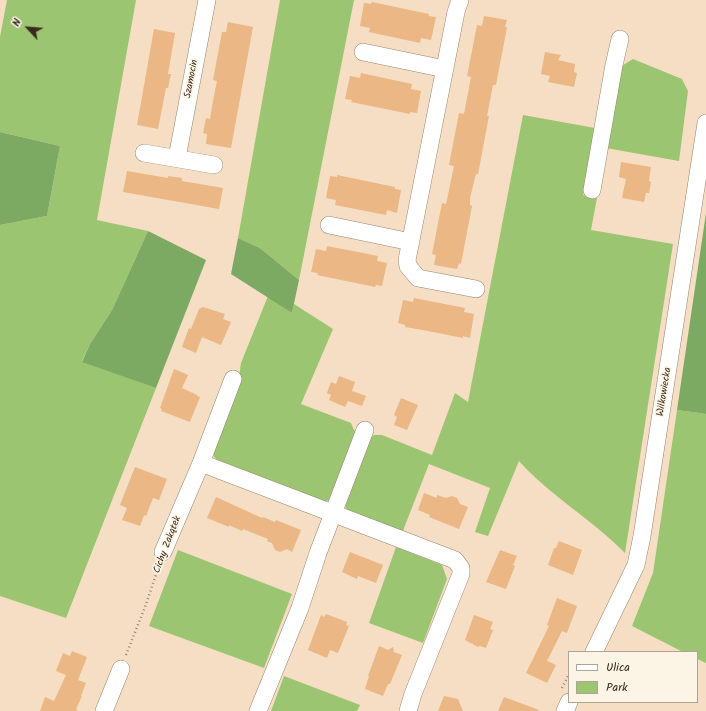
<!DOCTYPE html>
<html>
<head>
<meta charset="utf-8">
<style>
	body { margin:0 }
	#map { position:relative; width:706px; height:711px; overflow:hidden; background:#f5dec3; font-family:Kalam,sans-serif }
	canvas { display:block }
	.legend { position:absolute; left:568px; top:651px; width:130px; height:52px; box-sizing:border-box; background:#fcf5e5; border:1px solid #afa495; margin:0; padding:5px 7px; list-style:none; font-size:12px; color:#3b2a1e }
	.legend li { display:flex; align-items:center; gap:8px; height:20px }
	.legend b { width:20px; border:1px solid #afa495 }
	.north { position:absolute; left:8px; top:8px; width:40px; height:40px; -webkit-text-stroke:3px #fcf5e5; paint-order:stroke; rotate:296deg; font-size:11px; font-weight:700; line-height:16px; text-align:center; color:#3b2a1e }
	.north::after { content:''; display:block; margin:auto; width:14px; height:18px; background:#3b2a1e; clip-path:polygon(50% 0,100% 100%,50% 72%,0 100%) }
</style>
</head>
<body>
<div id="map">
<canvas width="706" height="711"></canvas>
<ul class="legend">
<li><b style="height:5px;background:#fff"></b>Ulica</li>
<li><b style="height:11px;background:#9cc571"></b>Park</li>
</ul>
<div class="north">N</div>
</div>
<script>
const ctx = document.querySelector('canvas').getContext('2d');
ctx.lineJoin = 'round';
function paint(path, color) { ctx.fillStyle = color; ctx.fill(path, 'evenodd'); }
function strokePath(path, color, width, dash) { ctx.strokeStyle = color; ctx.lineWidth = width; ctx.lineCap = dash ? 'butt' : 'round'; ctx.setLineDash(dash || []); ctx.stroke(path); }
function label(font, color, halo, rows, align = 'center') {
  ctx.font = font + ' Kalam,sans-serif'; ctx.lineWidth = 3.5; ctx.setLineDash([]); ctx.textBaseline = 'middle'; ctx.strokeStyle = halo; ctx.fillStyle = color; for (const [text, x, y, turn = 0] of rows) {
    ctx.save(); ctx.translate(x, y); ctx.rotate((+turn || 0) * Math.PI / 180); ctx.textAlign = isNaN(turn) ? turn : align; if (halo) ctx.strokeText(text, 0, 0); ctx.fillText(text, 0, 0); ctx.restore();
  }
}
paint(new Path2D(`
	M7 0H136L97 220 148 231 112 310 90 344 82 361 156 388 66 618 0 596V225L47 216 60 146 0 132V37Z
	M280 0H354L299 280 260 248 238 238Z
	M633 59 682 79 688 91 679 161 606 148 620 67Z
	M523 115 595 128 583 195 597 198 591 230 673 244 625 553C592 519 550 496 519 461L488 536 475 532 490 488 429 464 404 528 403 533 350 513 346 508 345 504 369 439 374 435H382L432 455 455 393 468 402Z
	M268 296 292 313 294 304 333 329 301 404 351 423 354 430 358 433 335 490 329 500 321 503 224 466 214 457V444L239 377 241 363Z
	M677 410 706 414V663L697 659V652H683L632 626 653 573Z
	M396 547 442 565 447 579 423 643 369 623Z
	M178 550 292 594 264 668 149 626Z
	M284 676 360 705 357 711H271Z`), '#9cc571');
paint(new Path2D(`
	M0 132 60 146 47 216 0 225Z
	M706 213V414L677 410Z
	M148 231 206 260 156 388 82 362 90 344 112 310Z
	M238 238 260 248 299 280 292 313 231 274Z`), '#7daa63');
paint(new Path2D(`
	M372 2 429 14V16L436 17 431 40 421 38 420 43 369 32 370 28 360 26 364 3 371 4Z
	M484 16 507 20 505 27H507L496 85H493L487 116H489L478 174H476L470 198V205L472 206 461 264 459 263 457 269 434 265 436 255 432 254 442 203 446 204 454 166 449 165 459 113 464 114 471 77 467 76 477 25 482 26Z
	M228 22 253 27 231 148 206 144 207 134 203 133 206 118 210 119 213 101 217 81 213 80 222 32H226Z
	M154 29 175 33 168 74H171L168 88H166L158 129 137 125Z
	M545 52 561 55 558 60 575 64 574 72 577 73 574 87 548 82 550 76 541 74Z
	M361 73 412 84 411 89 421 91 417 113 410 112V114L351 102 352 100 345 99 350 76 360 78Z
	M621 162 651 167 649 181 651 182 649 193H646L644 202 622 198 626 179 619 177Z
	M127 171 168 178V176L182 178V181L223 188 219 209 123 192Z
	M337 175 395 187V189L401 190 397 213 387 210 386 215 335 205 336 200 326 198 330 176 337 177Z
	M327 246 378 256 377 261 387 263 382 286 376 285 375 287 317 275 318 273 311 272 316 249 326 251Z
	M414 298 465 308 464 312 474 314 470 338 463 336V338L428 331 405 327V325L398 323 403 300 413 302Z
	M203 307 225 314 223 319 231 322 221 345 202 337 196 353 182 347 189 328 191 329 199 309Z
	M174 369 188 375 182 388 197 395V396L200 397 190 422 161 411 162 409 160 408Z
	M339 376 355 382 352 391 366 396 362 406 348 401 345 407 329 400 331 395 327 393 331 382 336 384Z
	M401 398 418 405 407 430 394 425 397 417 394 415Z
	M135 467 167 479 159 500 153 498 146 516 144 515 140 526 122 520 127 508 120 505Z
	M424 493 437 498V495L446 498 452 496 457 498 460 504 468 507 459 529 429 517 430 515 418 510Z
	M216 497 262 518 263 517 275 522 276 520 301 530 292 552 287 549 280 552 275 550 272 543 267 541 268 539 243 529 242 531 229 525V527L207 518Z
	M559 541 582 550 573 575 548 565 554 548H556Z
	M500 550 517 556 513 565 515 566 506 589 486 582Z
	M350 552 383 565 376 583 358 576 357 579 342 572Z
	M557 598 577 606 567 633 562 631 547 661 556 665 547 683 526 673 549 626 547 625Z
	M326 614 347 622 346 625 349 626 338 653 330 650 327 658 308 650 321 615 324 617Z
	M474 615 493 622 490 629 493 630 486 648 480 646 478 647 465 640Z
	M379 646 388 650 393 647 394 652 402 655 390 684H388L383 696 365 689 369 676H368Z
	M72 651 87 657 78 680 86 683 81 696H82L76 709 78 711H40L45 697 54 701 66 675 56 671 63 653 70 656Z
	M444 696 458 699 463 711H438Z
	M504 697 539 710 538 711H498Z`), '#ebb784');
const minor = new Path2D(`
	M460 0 456 12 407 260 408 266 418 278 476 289
	M363 52 445 69
	M144 153 214 165
	M177 158 207 0
	M592 190 614 65 620 39
	M329 225 411 242
	M201 463 455 560 461 568V574L413 694 408 711
	M163 552 201 463 233 379
	M594 652 636 565 642 536 706 123
	M104 711 121 669
	M258 711 300 608 318 553 365 430
	M565 711 569 702`);
strokePath(minor, '#988470', 18);
strokePath(new Path2D(`
	M126 655 145 607 159 566
	M562 688 569 674`), '#988470', 2.5, [1, 3]);
strokePath(minor, '#fff', 17);
label('10px', '#3b2a1e', '#fcf5e5', [
	["Szamocin",192,79,-79],
	["Wilkowiecka",665,392,-81],
	["Cichy Zakątek",168,545,-69]
]);
</script>
</body>
</html>
